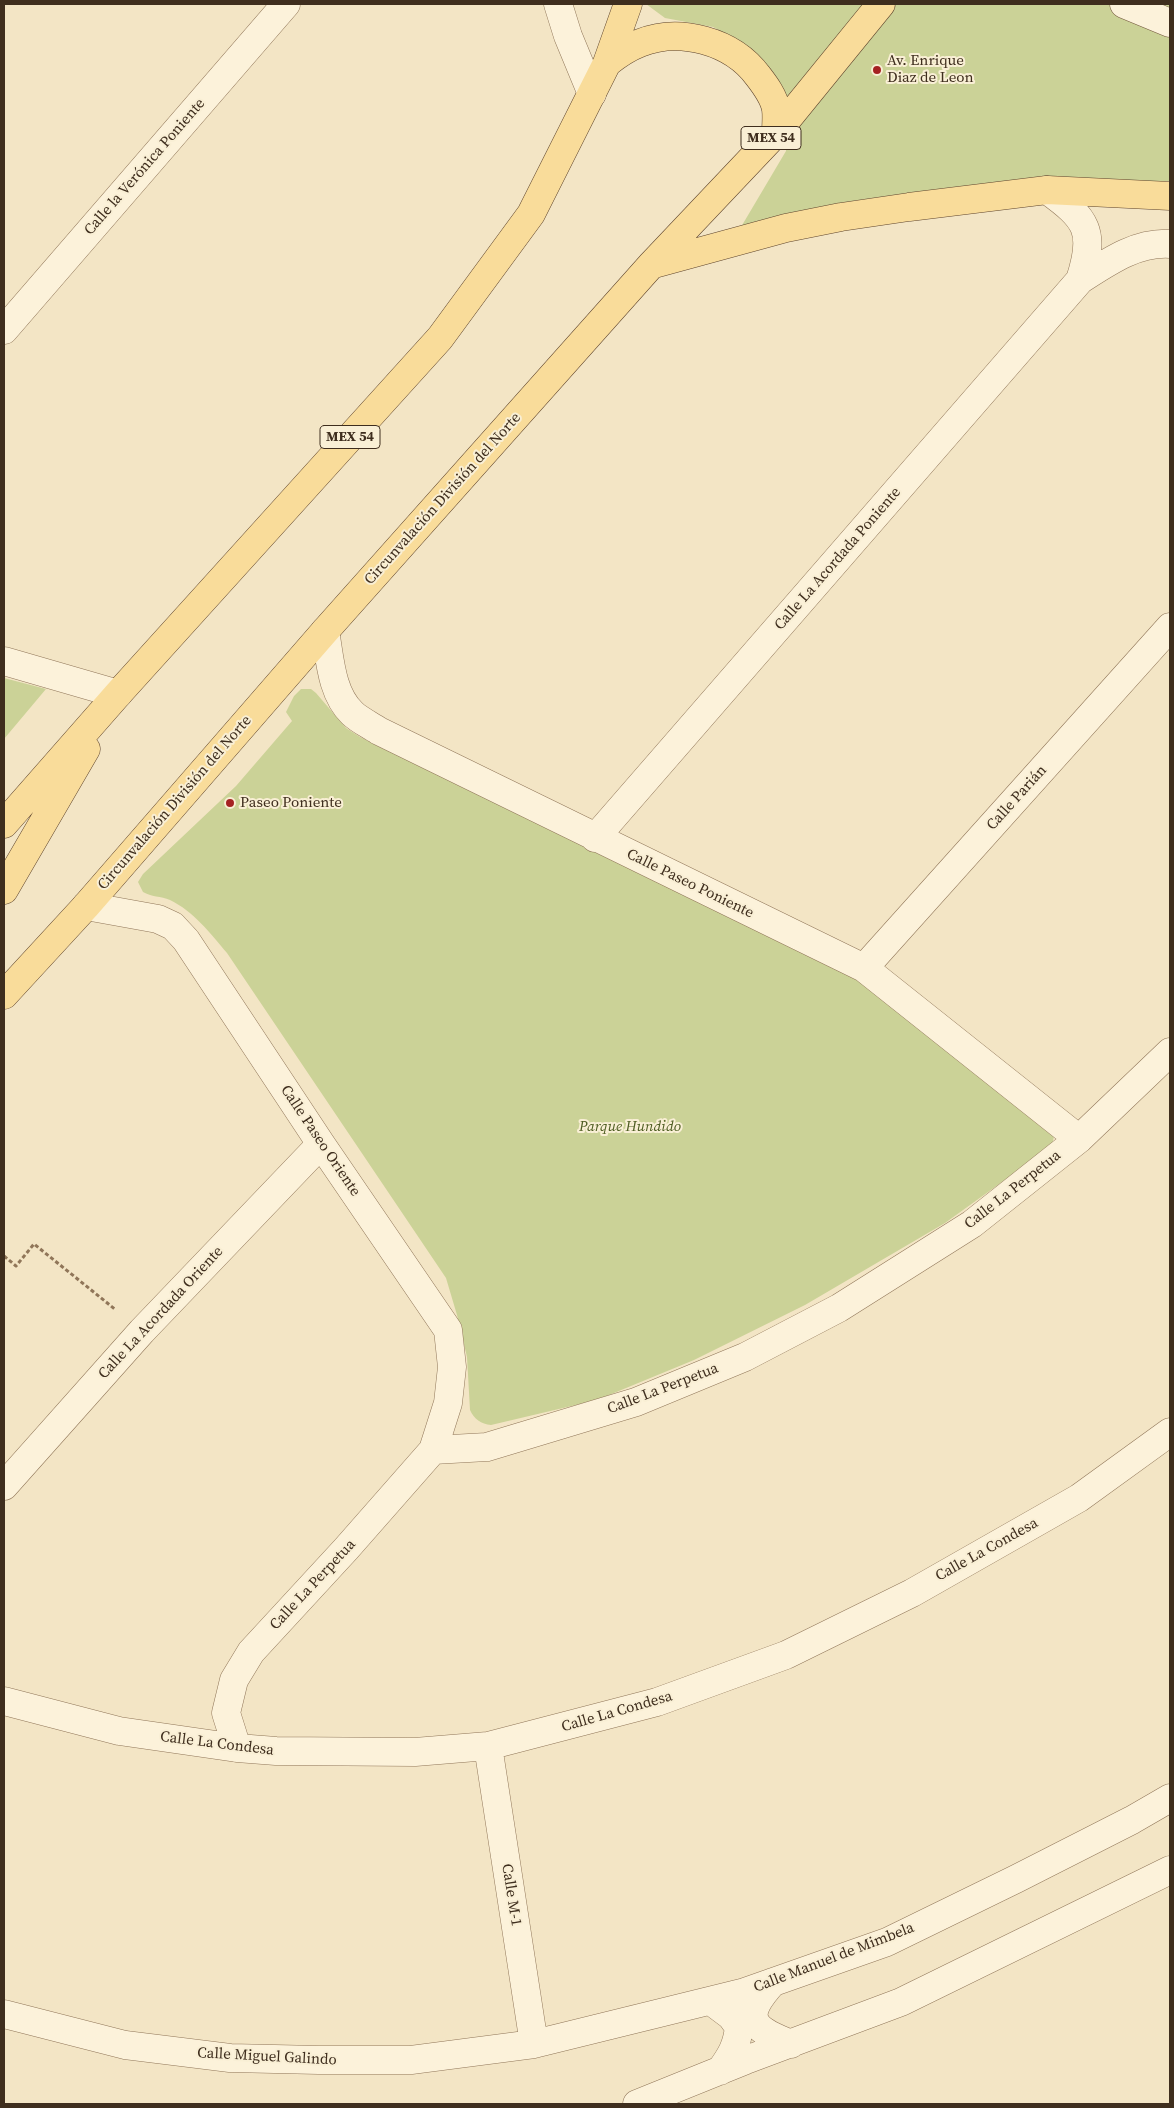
<!DOCTYPE html>
<html>
<head>
<meta charset="utf-8">
<style>
	body { margin:0 }
	#map { position:relative; width:1174px; height:2108px; overflow:hidden; background:#f3e5c5; font-family:"Source Serif 4",serif }
	canvas { display:block }
	.frame { position:absolute; inset:0; border:5px solid #3f2e1e; pointer-events:none }
</style>
</head>
<body>
<div id="map">
<canvas width="1174" height="2108"></canvas>
<div class="frame"></div>
</div>
<script>
const ctx = document.querySelector('canvas').getContext('2d');
ctx.lineJoin = 'round';
function paint(path, color) { ctx.fillStyle = color; ctx.fill(path, 'evenodd'); }
function strokePath(path, color, width, dash) { ctx.strokeStyle = color; ctx.lineWidth = width; ctx.lineCap = dash ? 'butt' : 'round'; ctx.setLineDash(dash || []); ctx.stroke(path); }
function label(font, color, halo, rows, align = 'center') {
  ctx.font = font + ' "Source Serif 4",serif'; ctx.lineWidth = 4; ctx.setLineDash([]); ctx.textBaseline = 'middle'; ctx.strokeStyle = halo; ctx.fillStyle = color; for (const [text, x, y, turn = 0] of rows) {
    ctx.save(); ctx.translate(x, y); ctx.rotate((+turn || 0) * Math.PI / 180); ctx.textAlign = isNaN(turn) ? turn : align; if (halo) ctx.strokeText(text, 0, 0); ctx.fillText(text, 0, 0); ctx.restore();
  }
}
paint(new Path2D(`
	M646 4H1170V181L956 187 853 201 789 219 741 227 786 151V114L742 43 713 27 665 18Z
	M4 678 46 689 4 739Z
	M301 689H311L316 693 346 728 360 737 590 848 871 986 1054 1136 1052 1146 945 1223 805 1305 694 1360 597 1400 491 1425C481 1424 474 1419 470 1410L467 1357 457 1315 446 1278 227 953C211 934 193 911 170 900 161 896 151 897 143 892L138 882 143 874 236 786 292 721 286 712 294 696Z`), '#cbd297');
const street = new Path2D(`
	M558 4 568 36 592 94
	M1047 190C1087 219 1096 231 1080 280
	M4 330 286 4
	M325 631C330 658 331 693 352 713 359 720 370 725 379 731L864 968 1079 1139
	M4 661 118 694
	M595 838 1080 280C1108 262 1136 242 1170 244
	M86 906 158 919 173 926 186 940 321 1144 448 1330 452 1367 448 1403 433 1450
	M864 968 1170 627
	M4 1486 142 1331 321 1144
	M4 1701 119 1731 237 1748 276 1751 415 1752 488 1746 657 1702 786 1655 912 1593 1079 1498 1170 1432
	M488 1746 534 2044
	M237 1748 226 1713 234 1680 251 1652 346 1549 433 1450 487 1447 636 1402 745 1357 839 1308 972 1224 1079 1139 1170 1052
	M773 1982C741 2017 750 2028 791 2044
	M711 2001 731 2016 739 2027C737 2046 731 2056 720 2071
	M4 2014 125 2045 230 2058 319 2060H411L534 2044 745 1992 887 1942 1016 1879 1132 1820 1170 1798
	M637 2104 746 2060 901 2002 1170 1870`);
const secondary = new Path2D(`
	M1124 4 1170 23`);
const primary = new Path2D(`
	M607 63C617 55 627 48 640 43 680 27 732 41 758 76 765 85 774 97 776 109 777 117 776 125 776 133
	M654 264 786 228 841 217 909 207 1047 190 1170 196
	M4 824 118 694 440 338 531 214 607 63 628 4
	M4 890 86 749
	M4 995 86 906 325 631 652 264 776 133 881 4`);
strokePath(street, '#907659', 29);
strokePath(secondary, '#72573c', 29);
strokePath(primary, '#5e442d', 29);
strokePath(new Path2D(`
	M4 1256 16 1266 34 1244 116 1310`), '#907659', 3, [4, 2.5]);
strokePath(street, '#fcf2da', 28);
strokePath(secondary, '#fcf2da', 28);
strokePath(primary, '#f9dc9a', 28);
for (const [x, y, r, color] of [
	[877,70,5,"#a52222"],
	[230,803,5,"#a52222"]
]) { const dot = new Path2D(); dot.arc(x, y, r, 0, 2 * Math.PI); ctx.fillStyle = color; ctx.fill(dot); strokePath(dot, '#f9efd5', 2); }
for (const [x, y, w] of [
	[771,138,60],
	[350,437,60]
]) { const box = new Path2D(); box.roundRect(x - w / 2, y - 11.5, w, 23, 4); ctx.fillStyle = '#f9efd5'; ctx.fill(box); strokePath(box, '#3f2e1e', 1); }
label('bold 14px', '#3f2e1e', null, [
	["MEX 54",771,138],
	["MEX 54",350,437]
]);
label('15px', '#3f2e1e', '#f9efd5', [
	["Av. Enrique",887,61],
	["Diaz de Leon",887,78],
	["Paseo Poniente",240,803]
], 'left');
label('15px', '#3f2e1e', '#f9efd5', [
	["Calle la Verónica Poniente",145,167,-49],
	["Circunvalación División del Norte",443,499,-48],
	["Calle La Acordada Poniente",838,559,-49],
	["Calle Parián",1017,798,-48],
	["Circunvalación División del Norte",175,803,-49],
	["Calle Paseo Poniente",690,884,26],
	["Calle Paseo Oriente",320,1141,56],
	["Calle La Perpetua",1013,1190,-38],
	["Calle La Acordada Oriente",161,1313,-47],
	["Calle La Perpetua",663,1389,-21],
	["Calle La Condesa",987,1550,-29],
	["Calle La Perpetua",313,1585,-47],
	["Calle La Condesa",617,1712,-16],
	["Calle La Condesa",217,1744,7],
	["Calle M-1",511,1895,81],
	["Calle Manuel de Mimbela",834,1958,-21],
	["Calle Miguel Galindo",267,2057,3]
]);
label('italic 15px', '#4e5d22', '#f9efd5', [
	["Parque Hundido",630,1127]
]);
</script>
</body>
</html>
